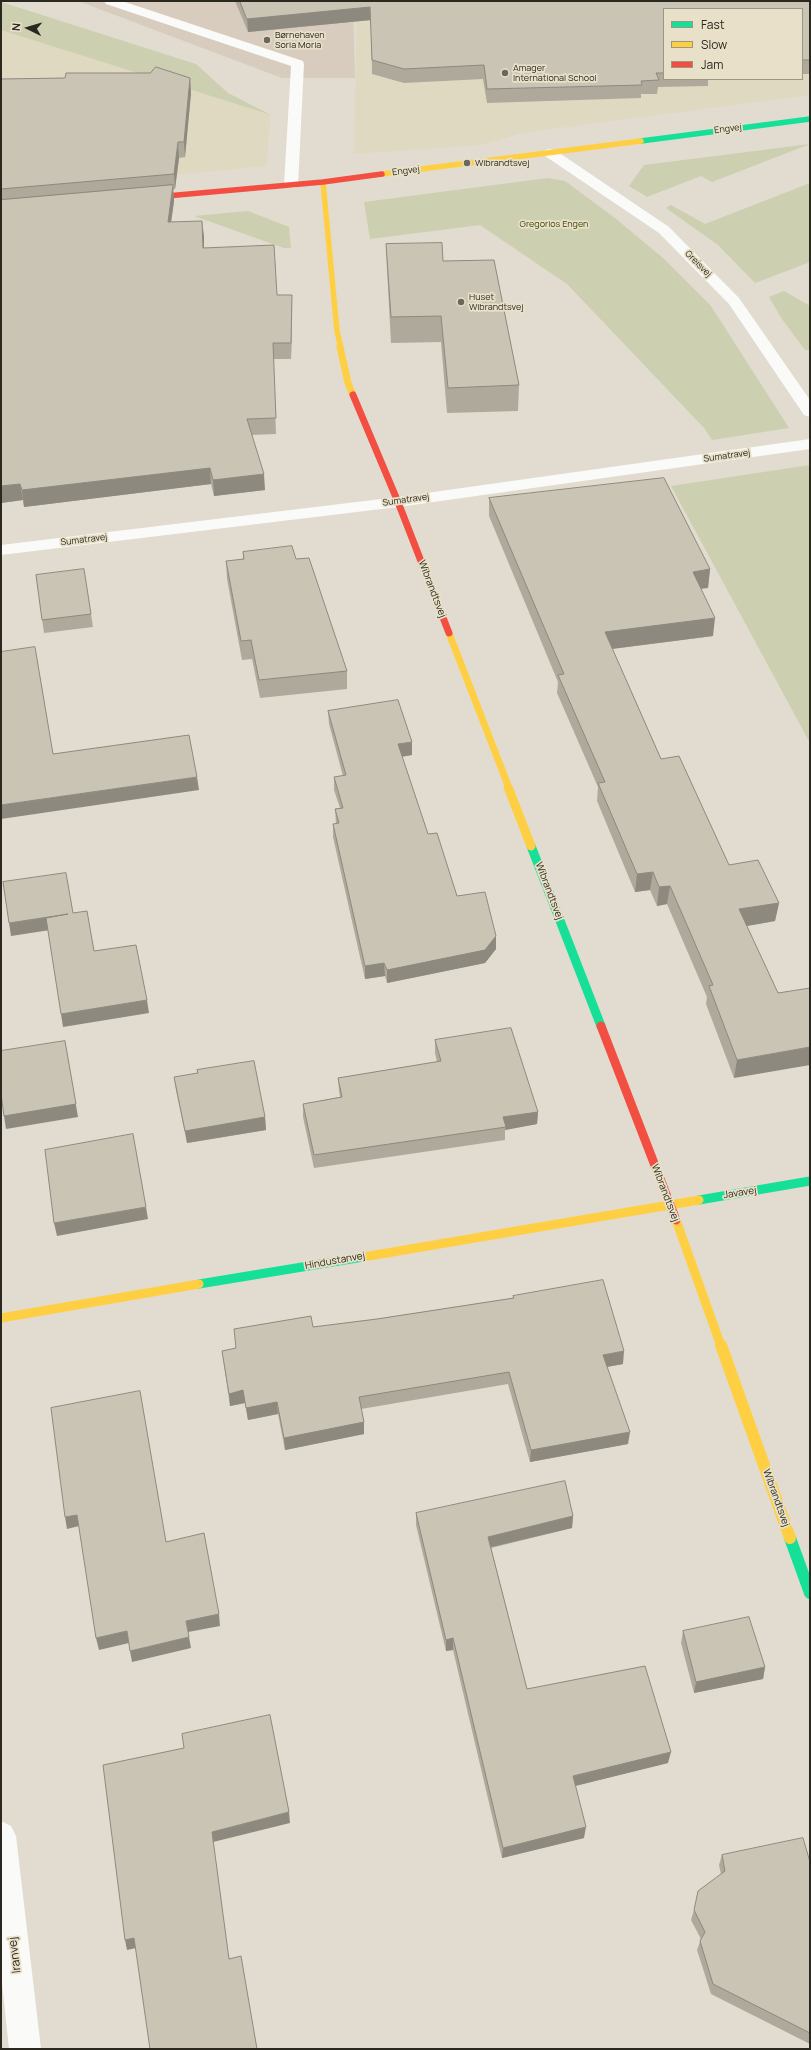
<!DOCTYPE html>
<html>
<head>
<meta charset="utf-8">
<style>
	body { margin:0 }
	#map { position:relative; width:811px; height:2050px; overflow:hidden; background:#e1dccf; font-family:Manrope,sans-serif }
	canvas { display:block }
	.frame { position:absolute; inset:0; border:2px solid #2b281f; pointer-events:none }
	.legend { position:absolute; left:663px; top:8px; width:140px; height:72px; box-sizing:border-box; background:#e8e0c8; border:1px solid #9c9684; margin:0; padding:5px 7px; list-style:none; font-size:12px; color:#2b281f }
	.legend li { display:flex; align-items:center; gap:8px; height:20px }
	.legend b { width:20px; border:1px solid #9c9684 }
	.north { position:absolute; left:8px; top:8px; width:40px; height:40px; -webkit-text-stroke:3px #e8e0c8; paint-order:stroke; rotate:275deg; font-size:11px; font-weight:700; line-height:16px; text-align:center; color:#2b281f }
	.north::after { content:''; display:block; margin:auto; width:14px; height:18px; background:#2b281f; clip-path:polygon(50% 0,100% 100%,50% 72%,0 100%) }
</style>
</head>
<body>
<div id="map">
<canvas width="811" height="2050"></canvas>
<div class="frame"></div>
<ul class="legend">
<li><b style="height:5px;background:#16e098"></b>Fast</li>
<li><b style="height:5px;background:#ffcf43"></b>Slow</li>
<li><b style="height:5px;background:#f24e42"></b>Jam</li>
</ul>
<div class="north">N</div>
</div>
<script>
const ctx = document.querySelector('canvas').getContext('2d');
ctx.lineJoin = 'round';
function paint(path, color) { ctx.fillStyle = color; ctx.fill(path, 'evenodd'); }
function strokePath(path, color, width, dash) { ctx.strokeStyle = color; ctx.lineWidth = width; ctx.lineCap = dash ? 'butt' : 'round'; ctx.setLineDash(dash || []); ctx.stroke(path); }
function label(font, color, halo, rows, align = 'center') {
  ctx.font = font + ' Manrope,sans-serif'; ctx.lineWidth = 3.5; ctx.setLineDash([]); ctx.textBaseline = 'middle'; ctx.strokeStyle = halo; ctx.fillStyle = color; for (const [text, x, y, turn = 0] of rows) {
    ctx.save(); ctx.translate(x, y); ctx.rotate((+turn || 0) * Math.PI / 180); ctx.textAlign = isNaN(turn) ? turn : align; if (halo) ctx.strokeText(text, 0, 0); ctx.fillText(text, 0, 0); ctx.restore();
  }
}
paint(new Path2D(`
	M357 1H810V95L522 133 482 145 354 154ZM664 9H802V79H664Z
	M1 30 271 115 266 166 1 193Z`), '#e0d9c2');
paint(new Path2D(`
	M78 1H353L355 78H282Z`), '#d8ccbe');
paint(new Path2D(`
	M1 2 196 64 228 93 271 115 1 30Z
	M810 144 712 182 701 176 647 197 629 186 644 165Z
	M548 178 565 181 615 218 663 258 711 306 789 428 712 440 705 429 567 284 480 225 370 239 364 202Z
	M810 183V262L755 283 718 245 666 208 671 205 705 224Z
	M248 211 289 227 291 248H284L194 216Z
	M784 291 810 306V350H805L782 319 769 297Z
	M810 465V743L671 486Z`), '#cccfb0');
paint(new Path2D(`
	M104 1H122L303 61 304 64 298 185 296 188H286L284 185 291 66 106 4Z`), '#fafaf8');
paint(new Path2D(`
	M550 149 555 150 669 227 739 298 810 400V417L804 415 729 304 659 233 545 156 543 153 545 150Z
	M810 439V449L398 507 1 555V545L398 497Z
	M1 1821 11 1826 16 1836 41 2049H9L1 1973Z`), '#fafaf8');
strokePath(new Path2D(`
	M641 141 810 119`), '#16e098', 5.5);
strokePath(new Path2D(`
	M531 846 601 1026
	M699 1200 810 1181
	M199 1284 363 1257`), '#16e098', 9);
strokePath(new Path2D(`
	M790 1538 810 1593`), '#16e098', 12);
strokePath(new Path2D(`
	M382 174 641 141
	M323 182 337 331 341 348`), '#ffcf43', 5.5);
strokePath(new Path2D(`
	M340 347 348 383 353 395
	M449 633 509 788`), '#ffcf43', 7);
strokePath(new Path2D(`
	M508 787 531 846
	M676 1220 721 1346
	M363 1257 699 1200
	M1 1318 199 1284`), '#ffcf43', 9);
strokePath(new Path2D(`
	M721 1345 790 1538`), '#ffcf43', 12);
strokePath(new Path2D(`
	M144 198 323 182 382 174`), '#f24e42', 5.5);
strokePath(new Path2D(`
	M353 395 398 502 449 633`), '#f24e42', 7);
strokePath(new Path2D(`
	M601 1026 676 1220`), '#f24e42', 9);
paint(new Path2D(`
	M235 1H810V74H802V9H664V79H708V86L658 87 657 94H641V98L487 103 483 79 404 83 372 74 371 20 248 32Z
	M190 78 191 93 185 157 179 158 175 189 173 190 174 201 171 222 204 236V248L277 295H292V311L291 359H273L276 434 252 435 265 490 214 496 211 484 24 507 23 500 1 503V79Z
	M386 244 443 261 519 385 518 411 447 413 441 342 391 343 387 269Z
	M489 498 710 569 708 588H701L713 636 612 649 661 759 729 865 779 903 775 921 746 926 778 993 734 1078 706 1004 707 997 667 904 657 906 650 890 635 892 597 801 598 787 557 693 558 682 489 516Z
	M243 552 296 559 347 671V689L260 698 252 659 242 660 227 579 226 561 243 560Z
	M36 575 91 614 93 627 44 633Z
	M328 711 412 755 402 757 428 834 457 896 496 949 485 963 387 983 385 976 365 979 333 837V824H336L335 809 340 808 334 790V777L343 776 329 724Z
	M435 1040 538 1112 537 1124 505 1130V1140L314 1168 303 1117V1104L340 1097 339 1091 338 1078 437 1062 435 1053Z
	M174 1077 265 1117 266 1130 187 1143 176 1090Z
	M513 1296 623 1364 607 1367 628 1444 530 1462 508 1384 361 1409 364 1422V1434L285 1450 278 1414 248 1420 245 1403 230 1406 222 1351 236 1348 313 1327 377 1319 513 1298Z
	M416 1513 573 1516 572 1528 491 1548 527 1689 668 1763 575 1786 584 1838 502 1858 453 1650 446 1651 416 1525Z
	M683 1631 765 1667 763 1679 694 1693 681 1643Z
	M722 1855 810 1862V2044L711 1994 697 1950 701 1939 691 1920 694 1910 721 1874 719 1865Z`), '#aea99b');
paint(new Path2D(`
	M370 7 371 20 248 32 247 19Z
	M190 78 191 93 185 157 184 142Z
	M178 142 179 158 175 189 174 174Z
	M173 185 174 201 169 237 168 222Z
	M202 221 204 236V264L203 248Z
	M292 295V311L291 359V343Z
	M210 468 211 484 24 507 22 490Z
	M264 474 265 490 214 496 213 480Z
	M20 484 23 500 1 503V486Z
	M710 569 708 588 691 590 693 572Z
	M715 618 713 636 603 650 605 632Z
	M412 742V755L398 757V744Z
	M197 777 199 790 1 819V805Z
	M653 872 650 890 635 892 637 874Z
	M670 886 667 904 657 906 659 887Z
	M779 903 775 921 736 928 739 909Z
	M68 914 70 927 11 936 9 923Z
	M496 936V949L485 963 387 983V970Z
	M384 963 385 976 365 979V966Z
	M147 1000 149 1013 63 1027 61 1014Z
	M65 1041 78 1117 6 1129 4 1116Z
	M810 1047V1065L734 1078 737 1060Z
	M538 1112 537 1124 505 1130 506 1127 503 1117Z
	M265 1117 266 1130 187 1143 185 1131Z
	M146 1207 148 1219 57 1236 54 1223Z
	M624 1351 623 1364 601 1368 603 1355Z
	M243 1390 245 1403 230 1406 229 1394Z
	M277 1402 278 1414 248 1420 246 1408Z
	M364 1422V1434L285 1450 284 1438Z
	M630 1432 628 1444 530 1462 531 1450Z
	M77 1515 79 1526 67 1529 65 1517Z
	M573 1516 572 1528 487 1548 488 1537Z
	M219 1614 220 1626 188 1632 186 1621Z
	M127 1631 129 1643 99 1650 96 1638Z
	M189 1637 191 1648 132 1662 130 1651Z
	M453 1638V1650L446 1651V1640Z
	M765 1667 763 1679 694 1693 696 1682Z
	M671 1752 668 1763 571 1787 573 1776Z
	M289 1812 290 1823 213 1842 212 1832Z
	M586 1827 584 1838 502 1858 503 1848Z
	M134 1938 136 1948 127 1950 125 1940Z`), '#8d897e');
const building = new Path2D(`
	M240 1H810V60H802V9H664V73H656L659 80 641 81 642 85 487 89 484 65 404 69 372 60 370 7 247 19Z
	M156 67 190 78 184 142H178L174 174 1 189V79L65 78 66 73H150Z
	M173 185 168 222 202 221 203 248 274 245 277 295H292L291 343H273L276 418 247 419 264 474 213 480 210 468 22 490 20 484 1 486V200Z
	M442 243 443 261 494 260 519 385 448 388 441 316 391 317 386 244Z
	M664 478 710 569 693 572 715 618 605 632 661 759 679 756 729 865 758 860 779 903 739 909 778 993 810 988V1047L737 1060 709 986 713 985 670 886 659 887 653 872 637 874 598 783 605 782 558 675 564 674 489 498Z
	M292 546 296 559 309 558 347 671 259 680 251 640 241 641 226 561 244 559 243 552Z
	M84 569 91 614 42 620 36 575Z
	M35 647 53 754 189 735 197 777 1 805V652Z
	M398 700 412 742 398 744 428 834 437 833 457 896 485 892 496 936 485 950 387 970 384 963 365 966 333 824 339 823 335 809 343 808 334 777 346 775 328 711Z
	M66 873 73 913 87 911 94 951 136 945 147 1000 61 1014 46 918 68 914 9 923 3 882Z
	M511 1028 538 1112 503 1117 506 1127 314 1155 303 1104 342 1097 338 1078 441 1061 435 1040Z
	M65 1041 76 1104 4 1116 1 1094V1051Z
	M254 1061 265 1117 185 1131 174 1077 198 1073 197 1070Z
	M133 1134 146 1207 54 1223 45 1150Z
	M603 1280 624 1351 603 1355 630 1432 531 1450 509 1372 359 1397 364 1422 284 1438 277 1402 246 1408 243 1390 229 1394 222 1351 236 1348 234 1329 311 1316 313 1327 377 1319 514 1298 513 1296Z
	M140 1391 166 1542 204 1533 219 1614 186 1621 189 1637 130 1651 127 1631 96 1638 77 1515 65 1517 51 1408Z
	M565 1481 573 1516 488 1537 527 1689 645 1666 671 1752 573 1776 586 1827 503 1848 453 1638 446 1640 416 1513Z
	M749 1617 765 1667 696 1682 683 1631Z
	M270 1715 289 1812 212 1832 229 1959 241 1956 257 2049H150L134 1938 125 1940 103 1765 184 1748 182 1734Z
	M803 1838 810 1862V2033L713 1984 700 1941 705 1932 694 1910 698 1891 725 1871 722 1855Z`);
paint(building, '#cac4b4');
strokePath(building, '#8d897e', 1);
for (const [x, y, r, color] of [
	[267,40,4,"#6b675d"],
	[505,73,4,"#6b675d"],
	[467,163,4,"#6b675d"],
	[461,302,4,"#6b675d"]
]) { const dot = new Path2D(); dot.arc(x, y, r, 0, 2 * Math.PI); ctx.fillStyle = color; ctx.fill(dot); strokePath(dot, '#e8e0c8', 1.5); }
label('9px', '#2b281f', '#e8e0c8', [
	["Børnehaven",275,35],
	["Soria Moria",275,45],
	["Amager",513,68],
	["International School",513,78],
	["Wibrandtsvej",475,163],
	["Huset",469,297],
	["Wibrandtsvej",469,307]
], 'left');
label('9px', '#2b281f', '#e8e0c8', [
	["Engvej",728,129,-7],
	["Engvej",406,171,-7],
	["Greisvej",698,264,45],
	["Sumatravej",727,456,-8],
	["Sumatravej",406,500,-8],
	["Sumatravej",84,540,-7]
]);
label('9px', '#3d4503', '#e8e0c8', [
	["Gregorios Engen",554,224]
]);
label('10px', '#2b281f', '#e8e0c8', [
	["Wibrandtsvej",432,589,69],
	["Wibrandtsvej",549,891,69],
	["Wibrandtsvej",665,1193,69],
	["Javavej",740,1193,-9],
	["Hindustanvej",335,1261,-10],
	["Wibrandtsvej",776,1498,70]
]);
label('12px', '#2b281f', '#e8e0c8', [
	["Iranvej",15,1955,-97]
]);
</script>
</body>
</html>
